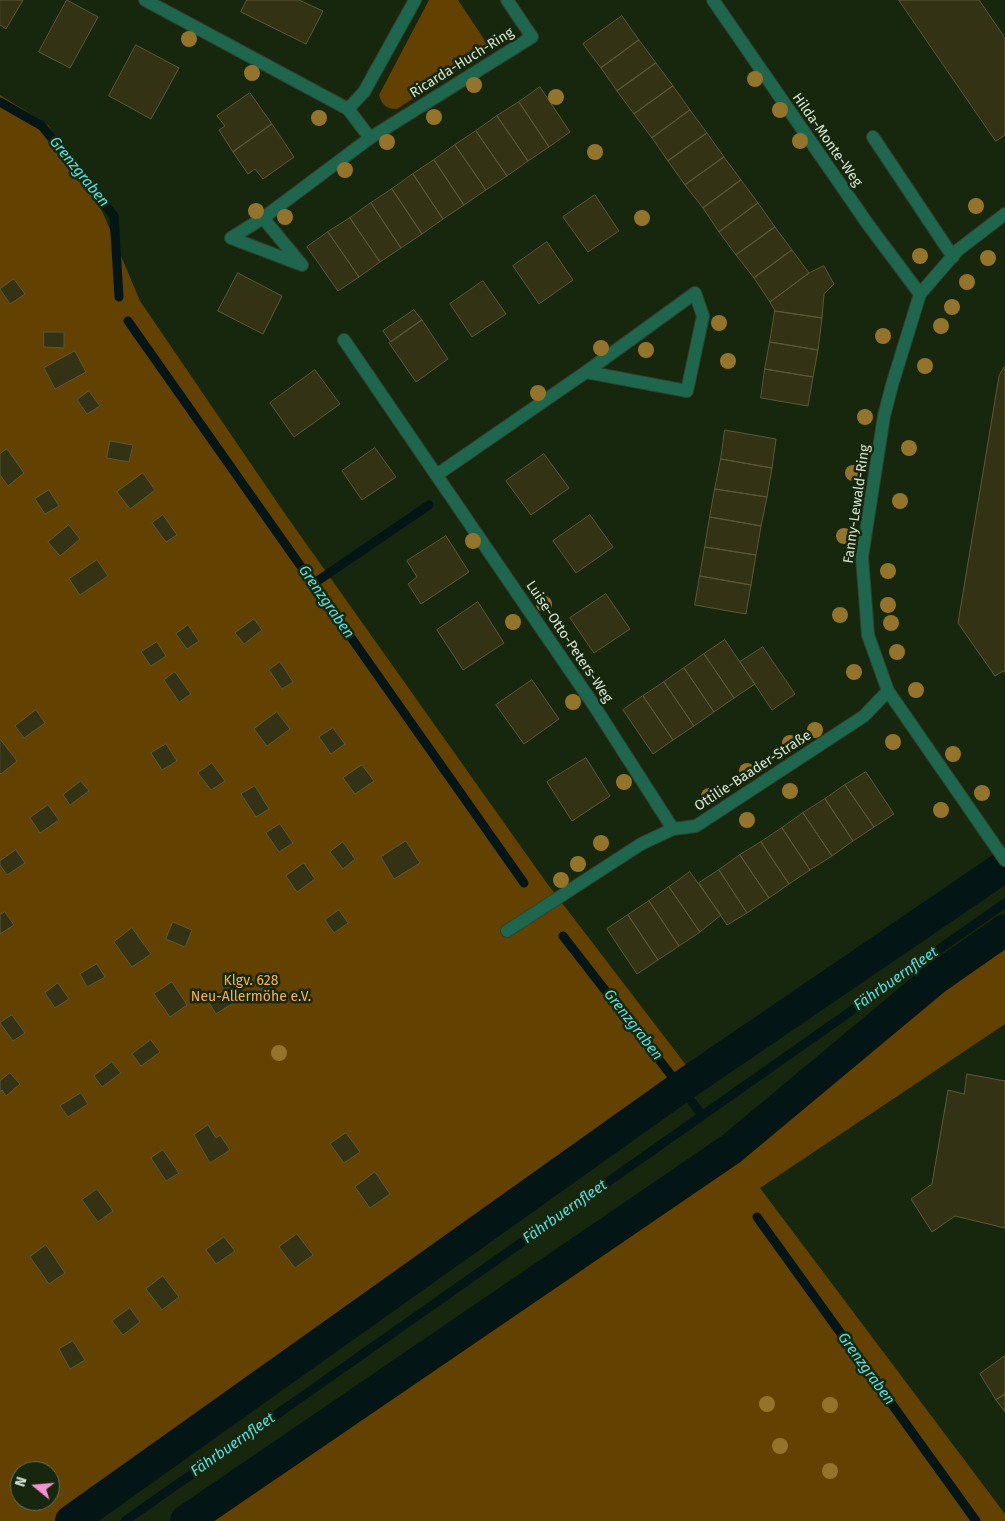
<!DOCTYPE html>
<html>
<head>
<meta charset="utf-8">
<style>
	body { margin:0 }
	#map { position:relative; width:1005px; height:1521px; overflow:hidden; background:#16270e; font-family:"Fira Sans",sans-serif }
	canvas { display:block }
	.north { position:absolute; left:10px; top:1461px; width:50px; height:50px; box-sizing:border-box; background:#16270e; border:1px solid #63725c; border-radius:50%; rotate:287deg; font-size:14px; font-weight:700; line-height:20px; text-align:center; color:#d7e3d2 }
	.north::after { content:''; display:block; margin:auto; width:18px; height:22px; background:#f590d1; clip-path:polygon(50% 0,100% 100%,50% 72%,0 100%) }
</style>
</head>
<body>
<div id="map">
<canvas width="1005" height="1521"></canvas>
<div class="north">N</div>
</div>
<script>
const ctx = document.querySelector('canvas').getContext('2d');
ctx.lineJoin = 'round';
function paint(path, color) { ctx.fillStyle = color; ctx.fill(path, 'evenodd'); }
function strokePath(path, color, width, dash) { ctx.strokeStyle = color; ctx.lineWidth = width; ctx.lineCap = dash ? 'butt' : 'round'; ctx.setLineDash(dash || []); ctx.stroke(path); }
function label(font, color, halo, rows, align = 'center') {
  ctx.font = font + ' "Fira Sans",sans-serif'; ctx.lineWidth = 5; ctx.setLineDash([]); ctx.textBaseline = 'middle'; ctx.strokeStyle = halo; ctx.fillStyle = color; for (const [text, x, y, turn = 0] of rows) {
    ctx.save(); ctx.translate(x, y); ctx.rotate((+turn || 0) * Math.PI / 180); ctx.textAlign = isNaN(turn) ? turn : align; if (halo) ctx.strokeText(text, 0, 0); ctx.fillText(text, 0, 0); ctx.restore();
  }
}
paint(new Path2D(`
	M429 0H458L490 48 397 109C386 109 382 105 379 95Z
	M0 95 48 125 103 213 140 301 283 511 546 882 696 1078 71 1521H0ZM20 1471H50V1501H20Z
	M1005 930V1024L760 1188 1005 1514V1521H186L731 1149 935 979Z`), '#634101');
strokePath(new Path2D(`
	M0 102 42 126 114 216 119 297
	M128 321 524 883
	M313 584 429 505
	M563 936 702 1115
	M757 1217 976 1521
	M125 1521 1005 903`), '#041515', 9);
strokePath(new Path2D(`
	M71 1521 681 1087 1005 866
	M186 1521 731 1149 935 979 1005 930`), '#041515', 32);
const building = new Path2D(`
	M0 0H23L6 29 0 25Z
	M67 0 98 17 70 68 39 52Z
	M247 0H299L323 11 306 44 241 12Z
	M899 0H979L1005 38V135L996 141Z
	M622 16 639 40 601 68 583 44Z
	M639 40 656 63 617 91 601 68Z
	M136 45 179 68 151 119 109 96Z
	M656 63 673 86 634 114 617 91Z
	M673 86 690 110 652 138 634 114Z
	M540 87 570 132 549 147 519 102Z
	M250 93 272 124 233 152 219 130 225 126 217 116Z
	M519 102 549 147 528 161 497 116Z
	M690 110 707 133 668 161 652 138Z
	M497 116 528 161 507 176 476 131Z
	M272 124 294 157 263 179 255 169 248 174 233 152Z
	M476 131 507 176 486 190 455 145Z
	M707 133 724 157 685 185 668 161Z
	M455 145 486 190 464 205 434 160Z
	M724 157 741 180 703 208 685 185Z
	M434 160 464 205 443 219 413 174Z
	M413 174 443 219 422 234 392 189Z
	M741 180 758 203 719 232 703 208Z
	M392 189 422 234 401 248 371 203Z
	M595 195 619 231 588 252 563 217Z
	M371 203 401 248 380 262 350 218Z
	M758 203 775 227 736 255 719 232Z
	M350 218 380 262 359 277 328 232Z
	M775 227 792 250 754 278 736 255Z
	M328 232 359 277 338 291 307 247Z
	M547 242 573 280 539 304 513 266Z
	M792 250 809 273 770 302 754 278Z
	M824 266 834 284 824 294 822 318 775 311 770 302 809 273Z
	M238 273 282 296 263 334 218 311Z
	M14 279 25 294 10 304 0 289Z
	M483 281 506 314 472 337 450 304Z
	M414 310 422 320 391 342 383 331Z
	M775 311 822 318 818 350 770 342Z
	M422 320 448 359 416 382 389 343Z
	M44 332H64V348L44 347Z
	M770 342 818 350 813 377 765 369Z
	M75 351 86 372 55 389 44 368Z
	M1005 366V673L1003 671 995 676 958 623 999 376Z
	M765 369 813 377 808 406 761 398Z
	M315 370 340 404 294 437 270 403Z
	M89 391 100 406 87 414 77 400Z
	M725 430 776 439 772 468 721 459Z
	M110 441 133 445 129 462 107 458Z
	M375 448 396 477 362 500 342 471Z
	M7 449 24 473 8 486 0 475V454Z
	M544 454 569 488 531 515 506 481Z
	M721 459 772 468 767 497 715 489Z
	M143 473 155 490 130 509 117 492Z
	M715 489 767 497 761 526 710 517Z
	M49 490 59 506 45 514 35 499Z
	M163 515 177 535 166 542 152 523Z
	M590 515 613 547 576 573 553 541Z
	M710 517 761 526 756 555 705 547Z
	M69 525 80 539 60 556 48 542Z
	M446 536 469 572 421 604 408 584 417 577 407 561Z
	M705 547 756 555 751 585 700 576Z
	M97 560 108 576 80 595 69 579Z
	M700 576 751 585 746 614 695 605Z
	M606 594 630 629 594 653 570 618Z
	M478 602 504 643 463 670 437 630Z
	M254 619 262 630 244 644 235 633Z
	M188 625 199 641 187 649 176 634Z
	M725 640 755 684 734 698 704 654Z
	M157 642 166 656 151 666 141 652Z
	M763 647 795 694 772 710 740 662Z
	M704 654 734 698 714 712 684 668Z
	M280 662 293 682 282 689 269 670Z
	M684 668 714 712 694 726 664 682Z
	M175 672 191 694 179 702 164 680Z
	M532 680 559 719 524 744 496 705Z
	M664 682 694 726 673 740 643 696Z
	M643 696 673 740 653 754 623 710Z
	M36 710 45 723 24 738 15 726Z
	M277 712 290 729 267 746 254 729Z
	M333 728 345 744 331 754 319 737Z
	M0 739 17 761 1 774 0 773Z
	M166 744 177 761 162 770 151 753Z
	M586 758 610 796 572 821 547 782Z
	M212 763 225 781 211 790 198 773Z
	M362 765 374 781 355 794 343 778Z
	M866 772 894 814 874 827 845 785Z
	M81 781 89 791 70 805 63 795Z
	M845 785 874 827 853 841 825 799Z
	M255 786 269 809 256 817 241 794Z
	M825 799 853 841 832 856 803 813Z
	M48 805 59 820 40 833 30 818Z
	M803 813 832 856 810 870 782 828Z
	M280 824 293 843 279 852 266 833Z
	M782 828 810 870 789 884 761 842Z
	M406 841 420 863 394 879 381 857Z
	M343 842 355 859 343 869 330 852Z
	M761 842 789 884 769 898 740 855Z
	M16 850 25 863 7 875 0 865V861Z
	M740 855 769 898 747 913 719 870Z
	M304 863 315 879 297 892 286 876Z
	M719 870 747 913 727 925 699 883Z
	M690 872 721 915 700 932 669 887Z
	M669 887 700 932 679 946 649 901Z
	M649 901 679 946 658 960 628 915Z
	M339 910 348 923 334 933 325 920Z
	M5 912 14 925 0 934V915Z
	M628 915 658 960 637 974 607 929Z
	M173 922 192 930 185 947 166 939Z
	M132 928 151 954 132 967 114 942Z
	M97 964 105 977 87 987 80 974Z
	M172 982 187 1005 170 1017 154 994Z
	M58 983 69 999 55 1008 45 993Z
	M229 987 238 1000 216 1014 208 1001Z
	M12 1015 25 1033 13 1041 0 1023Z
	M151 1040 160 1052 141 1066 132 1054Z
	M112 1062 121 1073 102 1087 94 1076Z
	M10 1073 20 1084 6 1096 2 1090 0 1092V1081Z
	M967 1074 1005 1081V1228L955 1216 932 1232 911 1199 932 1184 948 1090 964 1094Z
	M81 1093 88 1104 68 1117 60 1106Z
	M208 1125 216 1138 220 1135 230 1150 210 1163 194 1135Z
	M346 1133 360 1152 344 1163 330 1144Z
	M163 1150 179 1173 166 1181 151 1158Z
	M375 1172 390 1194 370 1208 355 1187Z
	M97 1189 113 1211 98 1222 82 1200Z
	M297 1234 313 1255 295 1268 279 1247Z
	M224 1237 235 1251 216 1264 206 1250Z
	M46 1245 65 1273 49 1284 30 1257Z
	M163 1276 179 1297 162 1310 146 1289Z
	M130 1308 140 1322 123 1335 112 1321Z
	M73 1341 85 1360 70 1369 59 1349Z
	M1005 1356V1394L996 1400 980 1374Z
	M1005 1394V1412L996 1400Z`);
paint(building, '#343214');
strokePath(building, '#5b5938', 1);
const minor = new Path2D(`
	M145 0 348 109 370 138 532 37 507 0
	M713 0 867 223 920 294
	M348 109 364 92 415 0
	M873 137 953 257
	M1005 214 958 250 920 294 892 385 884 416 862 557 868 635 888 691 1005 860
	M263 218 302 265 231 238 263 218 370 138
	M344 340 593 704 673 829
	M438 474 586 372 695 293 703 316 687 391 586 372
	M507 931 641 844 673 829 696 826 864 716 888 691`);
strokePath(minor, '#314129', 14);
strokePath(minor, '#1f664e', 12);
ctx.fillStyle = '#94742b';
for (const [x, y] of [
	[189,39],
	[252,73],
	[755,79],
	[474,85],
	[556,97],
	[780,110],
	[434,117],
	[319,118],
	[800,141],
	[387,142],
	[595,152],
	[345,170],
	[976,206],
	[256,211],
	[285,217],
	[642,218],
	[920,256],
	[988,258],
	[967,282],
	[952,307],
	[719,323],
	[941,326],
	[883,336],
	[601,348],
	[646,350],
	[728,361],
	[925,366],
	[538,393],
	[865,417],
	[909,448],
	[853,473],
	[900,501],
	[844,536],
	[473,541],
	[888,571],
	[544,604],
	[888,605],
	[840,615],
	[513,622],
	[891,623],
	[897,652],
	[854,672],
	[916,690],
	[573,702],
	[815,730],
	[893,742],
	[790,743],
	[953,754],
	[747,771],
	[624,782],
	[790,791],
	[982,793],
	[709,796],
	[941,810],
	[747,820],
	[601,843],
	[578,864],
	[561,880],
	[279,1053],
	[767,1404],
	[830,1405],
	[780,1446],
	[830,1471]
]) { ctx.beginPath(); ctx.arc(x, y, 8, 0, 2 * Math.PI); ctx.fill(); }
label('14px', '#d7e3d2', '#16270e', [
	["Ricarda-Huch-Ring",462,63,-32],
	["Hilda-Monte-Weg",827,140,55],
	["Fanny-Lewald-Ring",857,504,-82],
	["Luise-Otto-Peters-Weg",569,642,56],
	["Ottilie-Baader-Straße",753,771,-33]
]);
label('14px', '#fbb343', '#16270e', [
	["Klgv. 628",251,981],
	["Neu-Allermöhe e.V.",251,997]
]);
label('italic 15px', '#54dfe3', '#16270e', [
	["Grenzgraben",79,172,51],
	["Grenzgraben",326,602,55],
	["Fährbuernfleet",896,979,-35],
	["Grenzgraben",633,1025,52],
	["Fährbuernfleet",565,1212,-35],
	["Grenzgraben",866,1369,54],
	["Fährbuernfleet",233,1445,-35]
]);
</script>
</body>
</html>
